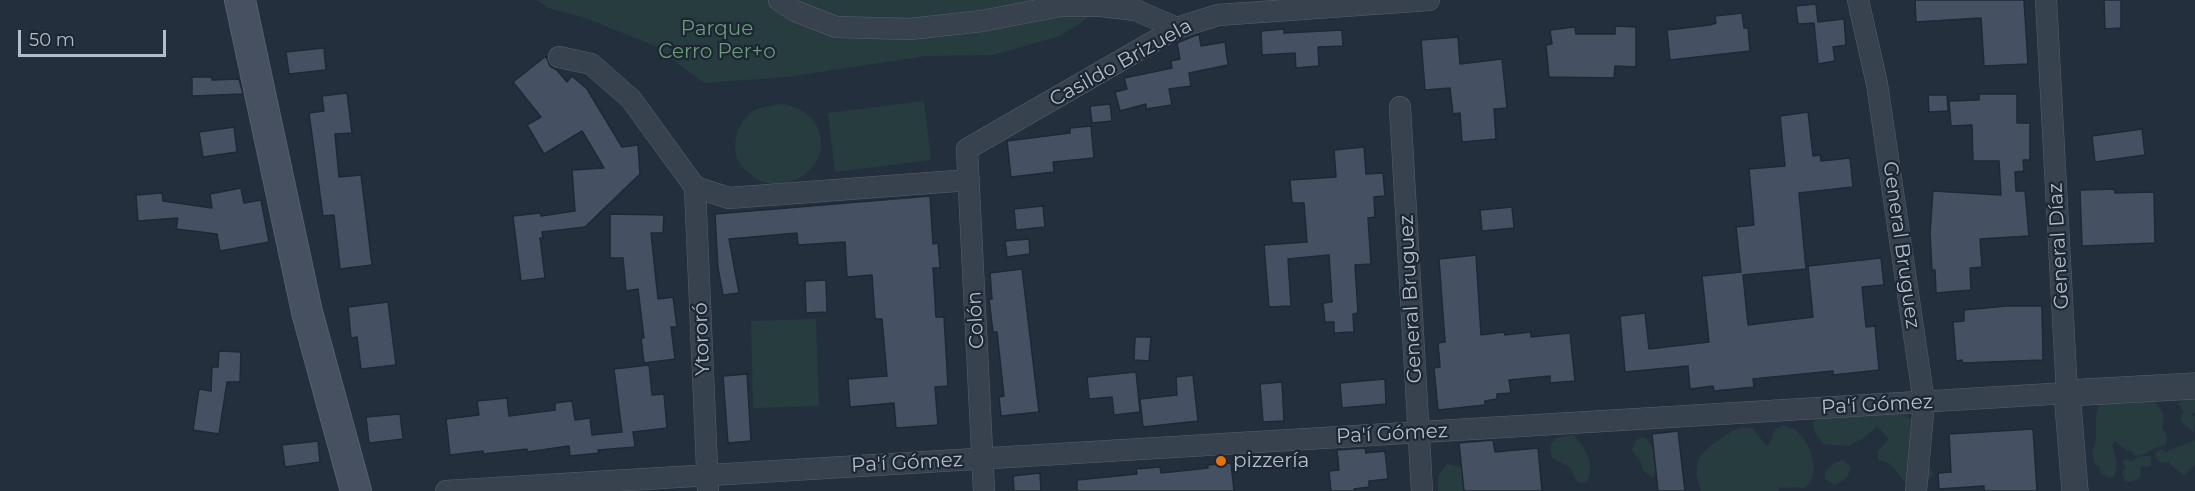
<!DOCTYPE html>
<html>
<head>
<meta charset="utf-8">
<style>
	body { margin:0 }
	#map { position:relative; width:2195px; height:491px; overflow:hidden; background:#242f3e; font-family:Montserrat,sans-serif }
	canvas { display:block }
	.scale { position:absolute; left:18px; top:30px; width:148px; height:27px; box-sizing:border-box; border:3px solid #b4bcc9; border-top:0; padding-left:8px; font-size:18px; line-height:21px; white-space:nowrap; color:#b4bcc9; -webkit-text-stroke:4px #1d2633; paint-order:stroke }
</style>
</head>
<body>
<div id="map">
<canvas width="2195" height="491"></canvas>
<div class="scale">50 m</div>
</div>
<script>
const ctx = document.querySelector('canvas').getContext('2d');
ctx.lineJoin = 'round';
function paint(path, color) { ctx.fillStyle = color; ctx.fill(path, 'evenodd'); }
function strokePath(path, color, width, dash) { ctx.strokeStyle = color; ctx.lineWidth = width; ctx.lineCap = dash ? 'butt' : 'round'; ctx.setLineDash(dash || []); ctx.stroke(path); }
function label(font, color, halo, rows, align = 'center') {
  ctx.font = font + ' Montserrat,sans-serif'; ctx.lineWidth = 4.5; ctx.setLineDash([]); ctx.textBaseline = 'middle'; ctx.strokeStyle = halo; ctx.fillStyle = color; for (const [text, x, y, turn = 0] of rows) {
    ctx.save(); ctx.translate(x, y); ctx.rotate((+turn || 0) * Math.PI / 180); ctx.textAlign = isNaN(turn) ? turn : align; if (halo) ctx.strokeText(text, 0, 0); ctx.fillText(text, 0, 0); ctx.restore();
  }
}
paint(new Path2D(`
	M537 0H1114L1096 13 1060 36 993 55 926 56 787 77 704 83 655 46 588 19 548 8Z
	M924 101 931 160 835 172 828 113Z
	M782 104C832 111 835 171 786 183 767 187 754 180 742 166 728 150 737 120 755 110 764 106 773 105 782 104Z
	M816 319 819 406 753 408 751 321Z
	M2186 397 2195 398V413L2190 414 2195 416 2194 433 2181 421V416L2184 412 2178 404Z
	M2153 400C2160 407 2168 418 2162 428L2167 435 2166 445C2154 446 2148 455 2135 456L2132 451H2127L2115 441 2112 444C2115 455 2120 467 2113 477L2108 478 2100 473 2099 466 2095 465 2092 452C2100 438 2092 421 2099 405L2102 403Z
	M1889 412C1902 414 1910 414 1916 427L1909 445 1928 458 1933 475 1927 483H1906L1889 463 1878 460V451L1889 439 1877 427 1862 439 1848 446 1823 444 1815 433 1813 423 1818 417Z
	M1783 425C1788 427 1793 428 1797 431 1808 441 1818 464 1812 479 1811 483 1806 487 1802 489 1794 485 1787 490 1778 487L1779 491H1701C1692 464 1696 455 1719 440 1735 430 1732 427 1753 428L1766 446 1769 445 1775 429Z
	M1572 434C1585 446 1596 464 1587 482L1580 483 1576 480 1570 467 1552 458 1550 446 1555 439Z
	M1645 437C1655 448 1660 465 1653 478L1643 470 1641 463 1632 450 1636 440Z
	M2195 440V464L2184 476 2168 462 2162 463 2157 460 2155 453 2162 449 2166 452C2176 447 2185 445 2195 440Z
	M2145 456H2151V465L2150 467 2141 466 2140 477C2135 481 2132 483 2125 481L2122 473 2124 469H2127L2122 462 2125 459 2132 462 2138 457Z
	M1843 460 1851 467 1847 478 1835 485 1825 479V472L1834 463Z
	M1447 464 1466 468 1467 489 1464 491H1438V476Z`), '#263c3f');
const building = new Path2D(`
	M1915 0H2024L2028 64 1984 66 1981 18 1916 22Z
	M2104 0H2121V28L2105 29Z
	M1816 4 1818 22 1844 19 1846 45 1833 47 1835 61 1818 64 1814 23 1798 24 1796 6Z
	M1742 13 1744 28H1748L1750 51 1670 60 1667 30 1710 25 1716 23 1715 16Z
	M1615 26 1636 27V67L1615 66 1614 78 1549 77 1546 45 1552 44 1550 30 1575 27 1576 34H1615Z
	M1284 29V33L1342 30 1343 46 1318 47 1319 66 1296 68 1295 53 1262 55 1261 31Z
	M1199 34 1201 46 1225 42 1228 65 1189 73 1191 86 1169 89 1172 105 1146 109V104L1120 111 1115 92 1127 89 1124 78 1172 68 1171 61 1180 59 1177 43Z
	M1458 37 1460 64 1502 59 1507 108 1494 109 1496 139 1462 142 1460 113 1453 114 1450 88 1425 90 1421 40Z
	M324 48 326 70 289 74 286 52Z
	M546 56 550 66 557 70 567 82 572 76 587 89 622 147 638 145 640 174 585 227 542 232 543 238H540L545 278 521 281 513 216 540 213 541 216 575 211 572 170 604 168 582 131 544 154 527 125 541 117 513 82Z
	M192 77H212V80L239 79 243 94 192 96Z
	M347 93 352 133 335 134 339 177 361 175 372 265 340 269 334 215 323 216 309 113 324 111 322 96Z
	M1979 94H2017V123H2030V160H2023L2024 171 2015 172 2016 191H2025L2029 236 1980 239 1982 267 1970 268 1971 290 1936 293 1935 270H1932L1930 233 1933 191 2001 195 1999 161H1973L1972 125 1951 126 1949 101 1979 100Z
	M1928 95H1947L1948 111 1929 112Z
	M1110 104 1112 121 1092 123 1090 106Z
	M1808 112 1813 156 1820 155 1821 161 1850 158 1853 187 1799 193 1806 269 1743 275 1748 325 1813 317 1808 266 1881 258 1884 285 1862 287 1866 327 1875 326 1879 370 1833 375V371L1753 379 1754 387 1714 391 1713 386 1690 389 1688 366 1625 372 1620 316 1645 313 1649 349 1709 342 1702 276 1741 272 1736 227 1754 225 1749 169 1785 166 1780 116Z
	M1091 126 1094 158 1053 162 1054 172 1011 177 1007 141 1070 133V128Z
	M234 127 237 152 203 157 199 132Z
	M2142 129 2145 155 2095 162 2092 136Z
	M1364 147 1366 174 1383 173 1385 196 1374 197 1375 217 1368 218 1371 264 1355 265 1358 313 1353 314 1354 332 1334 333V322H1325L1323 303 1332 302 1329 255 1288 259 1291 306 1269 307 1264 245 1307 242 1304 203H1292L1290 180 1336 177 1334 150Z
	M241 188 244 203 261 200 269 242 220 251 217 234 176 229 178 218 138 221 136 195 162 193 163 201 212 208 210 194Z
	M2114 189 2115 193 2154 192 2155 243 2082 246 2080 190Z
	M930 196 933 244 938 243 940 268H933L936 317H944L948 386 935 387 938 425 896 428 894 403 850 407 848 379 887 376 882 319H875L872 275 847 277 845 242 798 245 797 233 729 239 739 293 723 295 718 268 715 214Z
	M1043 206 1045 227 1016 230 1014 209Z
	M1512 207 1514 228 1482 231 1480 210Z
	M610 214 664 215 663 233H651L658 299 673 297 677 327H671L675 359 644 363 641 338H644L638 289 626 291 623 258H610Z
	M1029 239 1030 254 1007 257 1005 241Z
	M1476 255 1481 335 1504 332 1505 335 1531 332V337L1570 333 1575 381 1550 383V376L1509 380 1511 393 1497 394V399L1485 401V405L1438 410 1434 368 1440 367 1438 343 1445 342 1439 259Z
	M1022 269 1039 412 1001 416 999 397 1004 396 997 332H993L989 299H992L990 273Z
	M826 280 827 312 806 313 805 281Z
	M388 302 396 365 361 369 357 337 351 338 348 307Z
	M2006 306H2042L2043 360 1963 363 1962 360 1956 361 1953 322 1964 321V310Z
	M1135 337H1151L1149 361 1134 360Z
	M219 351 241 352 240 382H227L219 434 193 430 199 389 211 391 212 367H218Z
	M649 365 652 395 664 394 667 428 633 432 635 447 598 450 599 453 570 456 569 446 527 452V449L483 454V451L450 455 446 419 479 415 477 401 507 398 509 416 555 410V403L572 401 575 420 590 418 592 435 622 432 614 369Z
	M1136 372 1140 412 1114 415 1112 397 1089 399 1087 377Z
	M747 374 751 441 728 443 723 376Z
	M1193 375 1198 421 1143 427 1140 399 1177 395 1176 377Z
	M1385 379 1386 404 1342 408 1340 383Z
	M1282 382 1284 421 1263 422 1260 384Z
	M400 414 403 439 369 443 366 417Z
	M2033 429 2037 491H1984V486L1939 489 1938 473 1951 472 1949 434Z
	M1678 431 1685 491H1658L1652 434Z
	M1493 440 1495 452 1538 448 1542 491H1464L1459 443Z
	M318 441 320 462 285 467 282 445Z
	M1365 448 1366 453 1385 451 1388 479 1369 481V487L1354 489V491H1331L1329 471 1339 470 1337 450Z
	M1231 463 1234 491H1077V480L1137 474 1136 469 1160 467 1161 473 1208 468V465Z
	M1040 473 1041 491H1014L1013 476Z`);
paint(building, '#455162');
strokePath(building, '#1f2835', 1.5);
const minor = new Path2D(`
	M779 0 795 11 836 27 910 29 982 21 1060 6H1101L1135 10 1177 28
	M1858 0 1877 84 1924 402 1916 491
	M559 57 591 64 631 99 695 187
	M1400 107 1422 491
	M695 187 708 491
	M695 187 729 198 969 180
	M446 491 2067 393 2046 0
	M984 491 967 149 1177 28 1218 15 1429 0`);
const tertiary = new Path2D(`
	M2075 491 2067 393 2195 386`);
const secondary = new Path2D(`
	M240 0 307 312 356 491`);
strokePath(minor, '#565f6c', 22);
strokePath(tertiary, '#565f6c', 27);
strokePath(secondary, '#565f6c', 32);
strokePath(minor, '#38414e', 21);
strokePath(tertiary, '#38414e', 26);
strokePath(secondary, '#465061', 30);
for (const [x, y, r, color] of [
	[1221,461,6,"#e8710a"]
]) { const dot = new Path2D(); dot.arc(x, y, r, 0, 2 * Math.PI); ctx.fillStyle = color; ctx.fill(dot); strokePath(dot, '#1d2633', 2); }
label('20px', '#6b9a76', '#1d2633', [
	["Parque",717,29],
	["Cerro Per+o",717,52]
]);
label('20px', '#b4bcc9', '#1d2633', [
	["Casildo Brizuela",1121,63,-29],
	["General Bruguez",1901,245,82],
	["General Díaz",2059,246,-93],
	["General Bruguez",1411,299,-93],
	["Colón",976,320,-93],
	["Ytororó",702,339,-92],
	["Pa'í Gómez",1877,405,-3],
	["Pa'í Gómez",1392,434,-3],
	["Pa'í Gómez",907,463,-3]
]);
label('20px', '#b4bcc9', '#1d2633', [
	["pizzería",1233,461]
], 'left');
</script>
</body>
</html>
